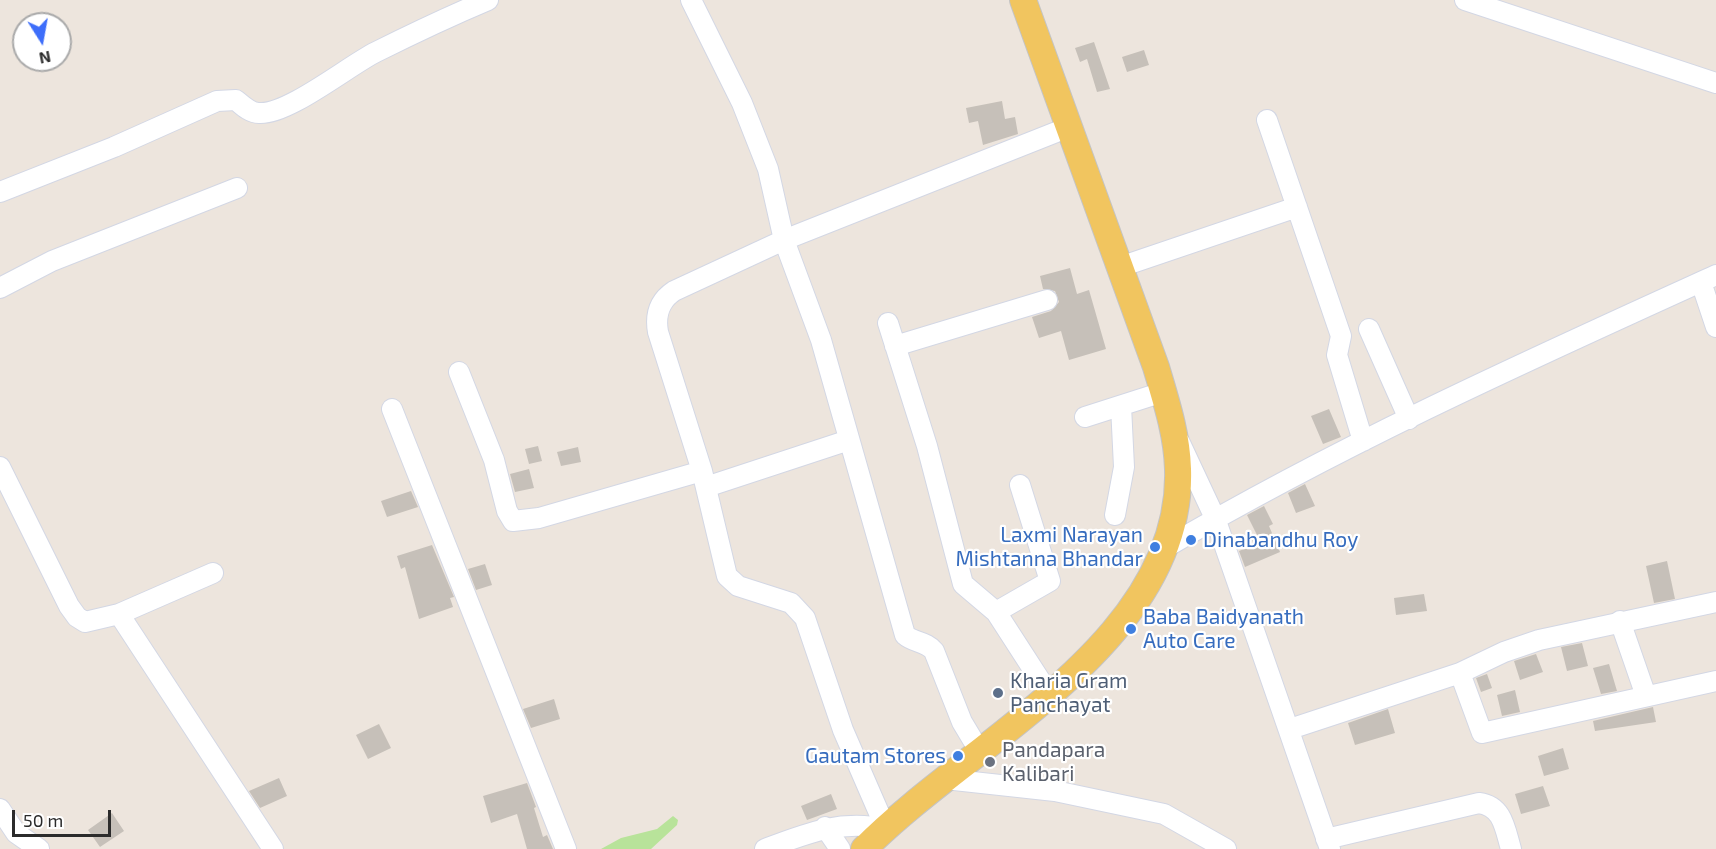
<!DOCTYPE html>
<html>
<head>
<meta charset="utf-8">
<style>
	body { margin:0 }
	#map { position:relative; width:1716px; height:849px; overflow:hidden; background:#ede5dd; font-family:"Exo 2",sans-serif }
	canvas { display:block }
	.north { position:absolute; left:12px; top:12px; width:60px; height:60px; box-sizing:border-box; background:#fff; border:2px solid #aaa; border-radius:50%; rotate:169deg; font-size:16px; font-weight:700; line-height:24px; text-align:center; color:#2b2b2b }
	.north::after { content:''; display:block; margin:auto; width:21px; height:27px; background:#3e6efa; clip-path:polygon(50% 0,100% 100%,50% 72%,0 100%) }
	.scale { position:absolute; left:12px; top:810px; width:99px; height:27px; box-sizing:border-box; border:3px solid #2b2b2b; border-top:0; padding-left:8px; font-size:18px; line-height:21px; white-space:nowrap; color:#2b2b2b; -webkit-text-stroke:4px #fff; paint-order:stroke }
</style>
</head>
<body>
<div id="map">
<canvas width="1716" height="849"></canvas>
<div class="north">N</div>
<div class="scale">50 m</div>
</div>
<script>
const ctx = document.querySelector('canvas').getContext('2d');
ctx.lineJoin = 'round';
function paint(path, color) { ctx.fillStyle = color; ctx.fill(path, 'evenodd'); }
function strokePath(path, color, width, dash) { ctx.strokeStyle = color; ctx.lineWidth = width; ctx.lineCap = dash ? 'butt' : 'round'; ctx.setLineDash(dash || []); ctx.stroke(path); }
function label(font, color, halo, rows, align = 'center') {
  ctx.font = font + ' "Exo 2",sans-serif'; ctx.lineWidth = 4.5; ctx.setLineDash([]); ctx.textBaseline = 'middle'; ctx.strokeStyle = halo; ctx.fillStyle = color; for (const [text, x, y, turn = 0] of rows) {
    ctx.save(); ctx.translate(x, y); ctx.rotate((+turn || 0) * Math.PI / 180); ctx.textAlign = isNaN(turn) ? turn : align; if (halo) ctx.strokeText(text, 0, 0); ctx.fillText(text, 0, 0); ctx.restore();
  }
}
paint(new Path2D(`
	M673 816 678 820 677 825 651 849H601L621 838 657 829Z`), '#b8e39a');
paint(new Path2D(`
	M1094 42 1110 89 1097 92 1087 59 1080 62 1075 48Z
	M1144 50 1149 65 1127 72 1122 57Z
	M1002 101 1005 119 1015 117 1018 134 983 145 978 121 969 123 966 108Z
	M1070 268 1077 294 1089 290 1106 349 1069 360 1061 331 1039 338 1032 317 1051 311 1059 302 1055 291 1043 289 1040 276Z
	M1329 409 1341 437 1323 444 1311 416Z
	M538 446 542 461 529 464 525 449Z
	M578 447 581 462 561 466 557 452Z
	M529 469 534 488 515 492 510 474Z
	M1305 484 1315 506 1296 513 1288 493Z
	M411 491 418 507 387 517 381 501Z
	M1264 506 1273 524 1269 526 1280 552 1245 567 1239 551 1254 545 1251 538 1257 535 1247 515Z
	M432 545 454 597 450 598 453 607 419 619 405 567 401 569 397 556Z
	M1667 561 1675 599 1654 603 1646 566Z
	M485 564 492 585 476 590 468 569Z
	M1424 594 1427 611 1396 615 1394 598Z
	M1582 643 1588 666 1567 671 1561 647Z
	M1536 654 1543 672 1520 680 1514 661Z
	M1609 664 1617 691 1601 694 1593 668Z
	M1487 674 1492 688 1481 692 1476 678Z
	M1515 690 1520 712 1502 716 1497 695Z
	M554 699 560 719 531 728 523 709Z
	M1653 707 1656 722 1595 731 1593 721Z
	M1388 709 1395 733 1355 745 1348 723Z
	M379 724 391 748 368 759 356 735Z
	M1563 748 1569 769 1544 776 1538 756Z
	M279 778 287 796 260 808 249 791Z
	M527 783 536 807 534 808 543 837 547 835 553 849H527L517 814 491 823 483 796Z
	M1543 786 1550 806 1521 814 1515 794Z
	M831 794 837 809 807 820 801 806Z
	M112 813 124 831 100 847 88 830Z`), '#c6c0b9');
const minor = new Path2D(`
	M691 0 742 103 768 169 784 240 821 340 905 635C914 643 926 641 934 651L962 722 980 752
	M1465 0 1716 83
	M1267 120 1341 336 1337 355 1363 441
	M0 192 114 147 217 101 236 100C243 106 250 113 259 113 288 115 348 66 376 52 412 34 450 16 488 0
	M1120 267 1297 207
	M1701 282 1716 327
	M0 288 52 261 237 188
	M888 323 927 446 963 584 996 612 1049 694
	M1369 329 1409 419
	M895 346 1047 300
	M459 372 494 460 507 511 513 521 539 518 702 471
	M392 409 566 849
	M1085 417 1163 392
	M1179 441 1215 518 1330 849
	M0 467 69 606 77 617 85 622 119 614 213 573
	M706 487 849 440
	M1115 515 1124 467 1121 406
	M1165 548C1342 444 1529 360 1716 275
	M996 612 1050 581 1020 485
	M119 614 273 849
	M1620 621 1646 696
	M1460 673 1482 733 1716 681
	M1290 729 1460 673 1504 652 1539 640 1716 602
	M945 779 1055 791 1164 814 1226 849
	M0 809 16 833 39 849
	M825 827 840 849
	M886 829 843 730 805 618 791 603 738 586 727 576 702 471 658 332C655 315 659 301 674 291L784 240 1069 127
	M1326 839 1479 803C1503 806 1505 829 1511 849
	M765 849C807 833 842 819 886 829`);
const major = new Path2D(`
	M864 849C969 742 1184 641 1178 469 1177 434 1166 401 1156 367L1023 0`);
strokePath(minor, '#d3d7e4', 22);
strokePath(major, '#c4c4c4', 28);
strokePath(minor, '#fff', 20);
strokePath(major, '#f1c55f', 26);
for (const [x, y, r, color] of [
	[1191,540,6,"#3f7fe0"],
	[1155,547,6,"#3f7fe0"],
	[1131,629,6,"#3f7fe0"],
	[998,693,6,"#5c6f8a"],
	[958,756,6,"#3f7fe0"],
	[990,762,6,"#6b7280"]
]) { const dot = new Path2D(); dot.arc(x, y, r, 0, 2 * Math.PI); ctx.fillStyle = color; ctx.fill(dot); strokePath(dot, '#fff', 2); }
label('21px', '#366cbe', '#fff', [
	["Laxmi Narayan",1143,535],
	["Mishtanna Bhandar",1143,559],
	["Dinabandhu Roy",1203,540,"left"],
	["Baba Baidyanath",1143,617,"left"],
	["Auto Care",1143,641,"left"],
	["Gautam Stores",946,756]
], 'right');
label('21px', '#4e5e75', '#fff', [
	["Kharia Gram",1010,681],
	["Panchayat",1010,705]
], 'left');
label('21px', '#5b616d', '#fff', [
	["Pandapara",1002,750],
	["Kalibari",1002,774]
], 'left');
</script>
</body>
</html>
